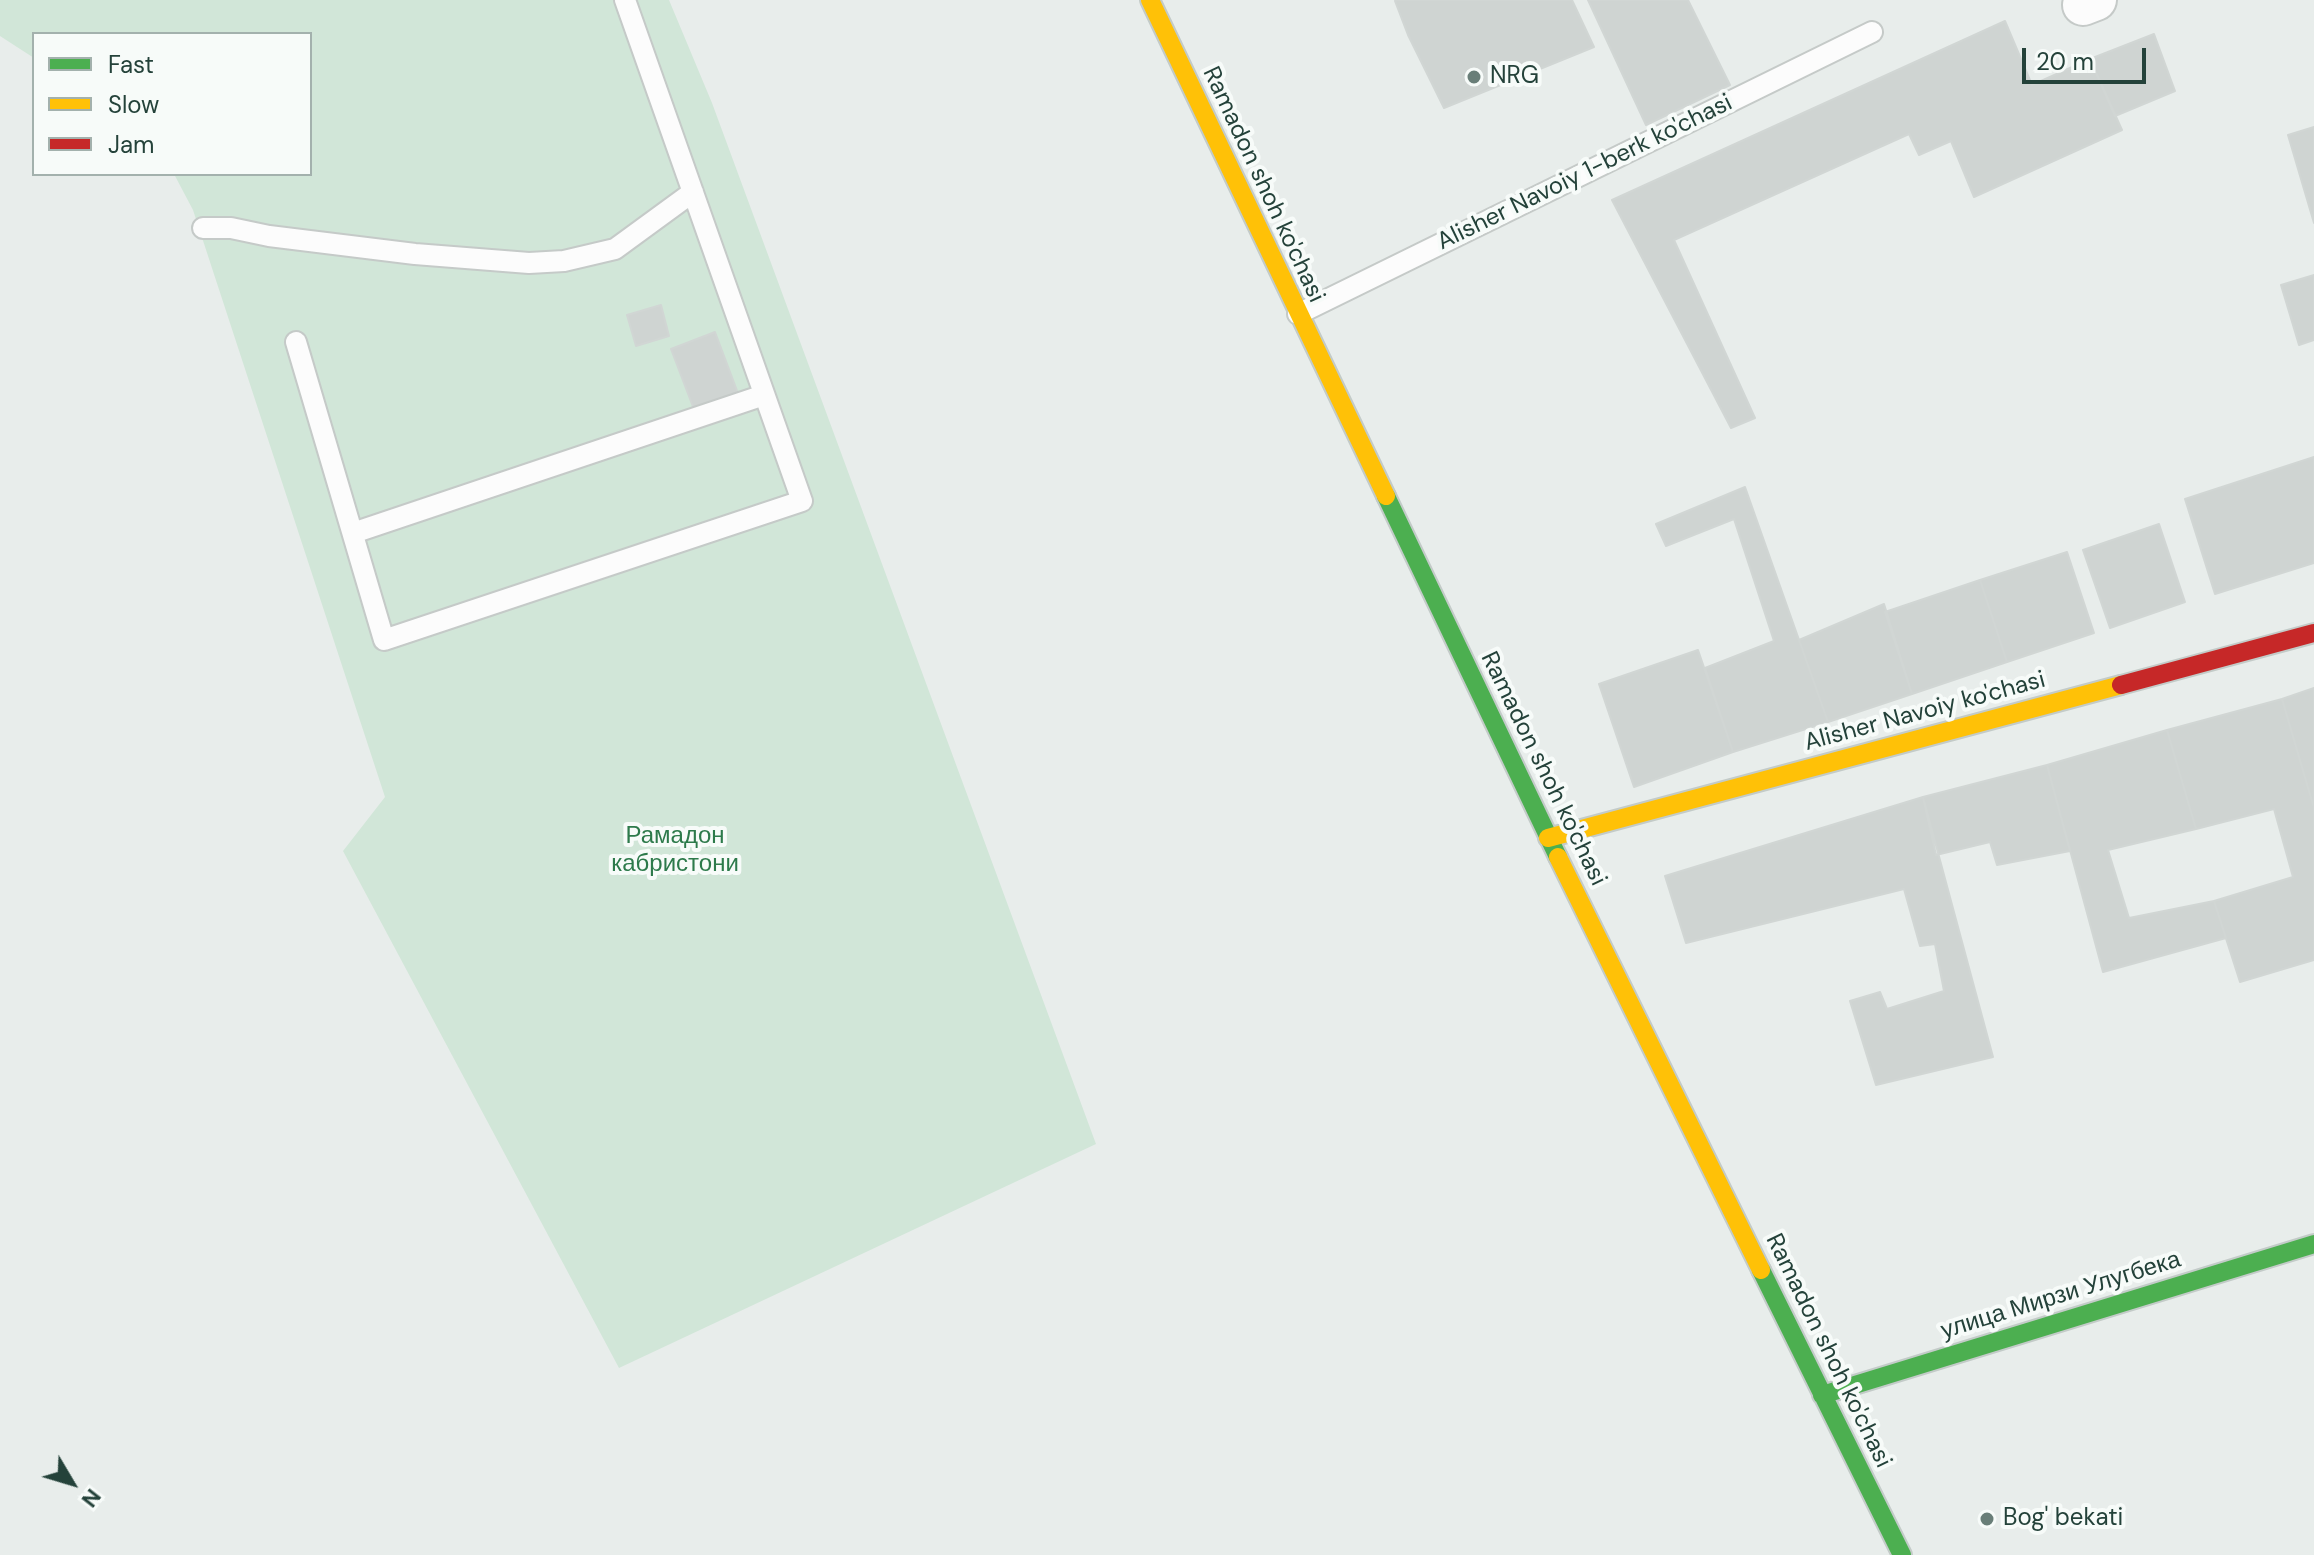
<!DOCTYPE html>
<html>
<head>
<meta charset="utf-8">
<style>
	body { margin:0 }
	#map { position:relative; width:2314px; height:1555px; overflow:hidden; background:#e8edeb; font-family:"DM Sans",sans-serif }
	canvas { display:block }
	.legend { position:absolute; left:32px; top:32px; width:280px; height:144px; box-sizing:border-box; background:#f7fbf9; border:2px solid #a3b1ad; margin:0; padding:10px 14px; list-style:none; font-size:24px; color:#24423a }
	.legend li { display:flex; align-items:center; gap:16px; height:40px }
	.legend b { width:40px; border:2px solid #a3b1ad }
	.north { position:absolute; left:32px; top:1443px; width:80px; height:80px; -webkit-text-stroke:6px #f7fbf9; paint-order:stroke; rotate:128deg; font-size:22px; font-weight:700; line-height:32px; text-align:center; color:#24423a }
	.north::after { content:''; display:block; margin:auto; width:28px; height:36px; background:#24423a; clip-path:polygon(50% 0,100% 100%,50% 72%,0 100%) }
	.scale { position:absolute; left:2022px; top:48px; width:124px; height:36px; box-sizing:border-box; border:4px solid #24423a; border-top:0; padding-left:10px; font-size:24px; line-height:28px; white-space:nowrap; color:#24423a; -webkit-text-stroke:6px #f7fbf9; paint-order:stroke }
</style>
</head>
<body>
<div id="map">
<canvas width="2314" height="1555"></canvas>
<ul class="legend">
<li><b style="height:10px;background:#4caf50"></b>Fast</li>
<li><b style="height:10px;background:#ffc107"></b>Slow</li>
<li><b style="height:10px;background:#c62828"></b>Jam</li>
</ul>
<div class="north">N</div>
<div class="scale">20 m</div>
</div>
<script>
const ctx = document.querySelector('canvas').getContext('2d');
ctx.lineJoin = 'round';
function paint(path, color) { ctx.fillStyle = color; ctx.fill(path, 'evenodd'); }
function strokePath(path, color, width, dash) { ctx.strokeStyle = color; ctx.lineWidth = width; ctx.lineCap = dash ? 'butt' : 'round'; ctx.setLineDash(dash || []); ctx.stroke(path); }
function label(font, color, halo, rows, align = 'center') {
  ctx.font = font + ' "DM Sans",sans-serif'; ctx.lineWidth = 8; ctx.setLineDash([]); ctx.textBaseline = 'middle'; ctx.strokeStyle = halo; ctx.fillStyle = color; for (const [text, x, y, turn = 0] of rows) {
    ctx.save(); ctx.translate(x, y); ctx.rotate((+turn || 0) * Math.PI / 180); ctx.textAlign = isNaN(turn) ? turn : align; if (halo) ctx.strokeText(text, 0, 0); ctx.fillText(text, 0, 0); ctx.restore();
  }
}
paint(new Path2D(`
	M0 0H669L712 103 1096 1144 619 1368 343 851 385 797 193 210 174 174H310V34H34V58L0 36Z`), '#d1e6d8');
const building = new Path2D(`
	M1397 0H1572L1594 47 1444 108 1408 35 1395 1Z
	M1588 0H1688L1730 85 1646 125Z
	M2005 21 2032 85 2090 59 2122 130 1974 197 1951 141 1919 155 1909 134 1674 240 1755 418 1731 428 1612 200Z
	M2154 34 2175 91 2115 116 2090 59Z
	M2314 127V223L2288 135Z
	M2314 275V340L2299 345 2281 285Z
	M661 305 669 336 636 346 627 315Z
	M715 332 739 396 695 412 671 349Z
	M2314 457V563L2215 594 2185 499Z
	M1745 487 1828 722 1733 752 1705 668 1774 641 1734 519 1666 546 1656 524Z
	M2159 524 2185 602 2110 628 2083 550Z
	M2067 552 2094 633 2007 662 1980 580Z
	M1980 580 2007 662 1912 694 1885 612Z
	M1884 604 1912 694 1828 722 1799 640Z
	M1698 650 1733 752 1634 787 1599 684Z
	M2314 688V808L2282 699Z
	M2282 699 2314 808V960L2240 982 2214 901 2293 877 2274 809 2196 829 2167 730Z
	M2167 730 2196 829 2108 850 2129 918 2214 901 2226 938 2103 972 2047 765Z
	M2047 765 2070 851 1997 865 1990 842 1936 855 1923 797Z
	M1923 797 1993 1057 1876 1085 1850 1001 1880 992 1887 1009 1944 991 1935 944 1920 946 1904 889 1686 943 1665 876Z`);
paint(building, '#cfd4d2');
strokePath(building, '#d1d6d4', 2);
const lane = new Path2D(`
	M203 228H231L269 236 415 254 529 263 564 261 615 249 693 192
	M1298 314 1872 32
	M296 342 384 640 802 501 625 0
	M353 533 764 395`);
const street = new Path2D(`
	M2083 5 2096 0`);
const fast = new Path2D(`
	M1386 496 1558 857
	M1761 1270 1902 1555
	M1822 1395 2314 1244`);
const slow = new Path2D(`
	M1150 0 1386 496
	M1548 838 2121 685
	M1558 857 1761 1270`);
const jam = new Path2D(`
	M2121 685 2314 633`);
strokePath(lane, '#c5cac8', 24);
strokePath(street, '#c5cac8', 44);
strokePath(fast, '#c3cbc8', 22);
strokePath(slow, '#c3cbc8', 22);
strokePath(jam, '#c3cbc8', 22);
strokePath(lane, '#fcfcfc', 20);
strokePath(street, '#fcfcfc', 40);
strokePath(fast, '#4caf50', 18);
strokePath(slow, '#ffc107', 18);
strokePath(jam, '#c62828', 18);
for (const [x, y, r, color] of [
	[1474,77,8,"#697e78"],
	[1987,1519,8,"#697e78"]
]) { const dot = new Path2D(); dot.arc(x, y, r, 0, 2 * Math.PI); ctx.fillStyle = color; ctx.fill(dot); strokePath(dot, '#f7fbf9', 3); }
label('24px', '#24423a', '#f7fbf9', [
	["NRG",1490,77],
	["Bog' bekati",2003,1519]
], 'left');
label('24px', '#24423a', '#f7fbf9', [
	["Alisher Navoiy 1-berk ko'chasi",1585,173,-26],
	["Ramadon shoh ko'chasi",1263,185,65],
	["Alisher Navoiy ko'chasi",1925,712,-15],
	["Ramadon shoh ko'chasi",1543,769,64],
	["улица Мирзи Улугбека",2061,1296,-17],
	["Ramadon shoh ko'chasi",1828,1351,64]
]);
label('24px', '#2d7a4b', '#f7fbf9', [
	["Рамадон",675,837],
	["кабристони",675,865]
]);
</script>
</body>
</html>
